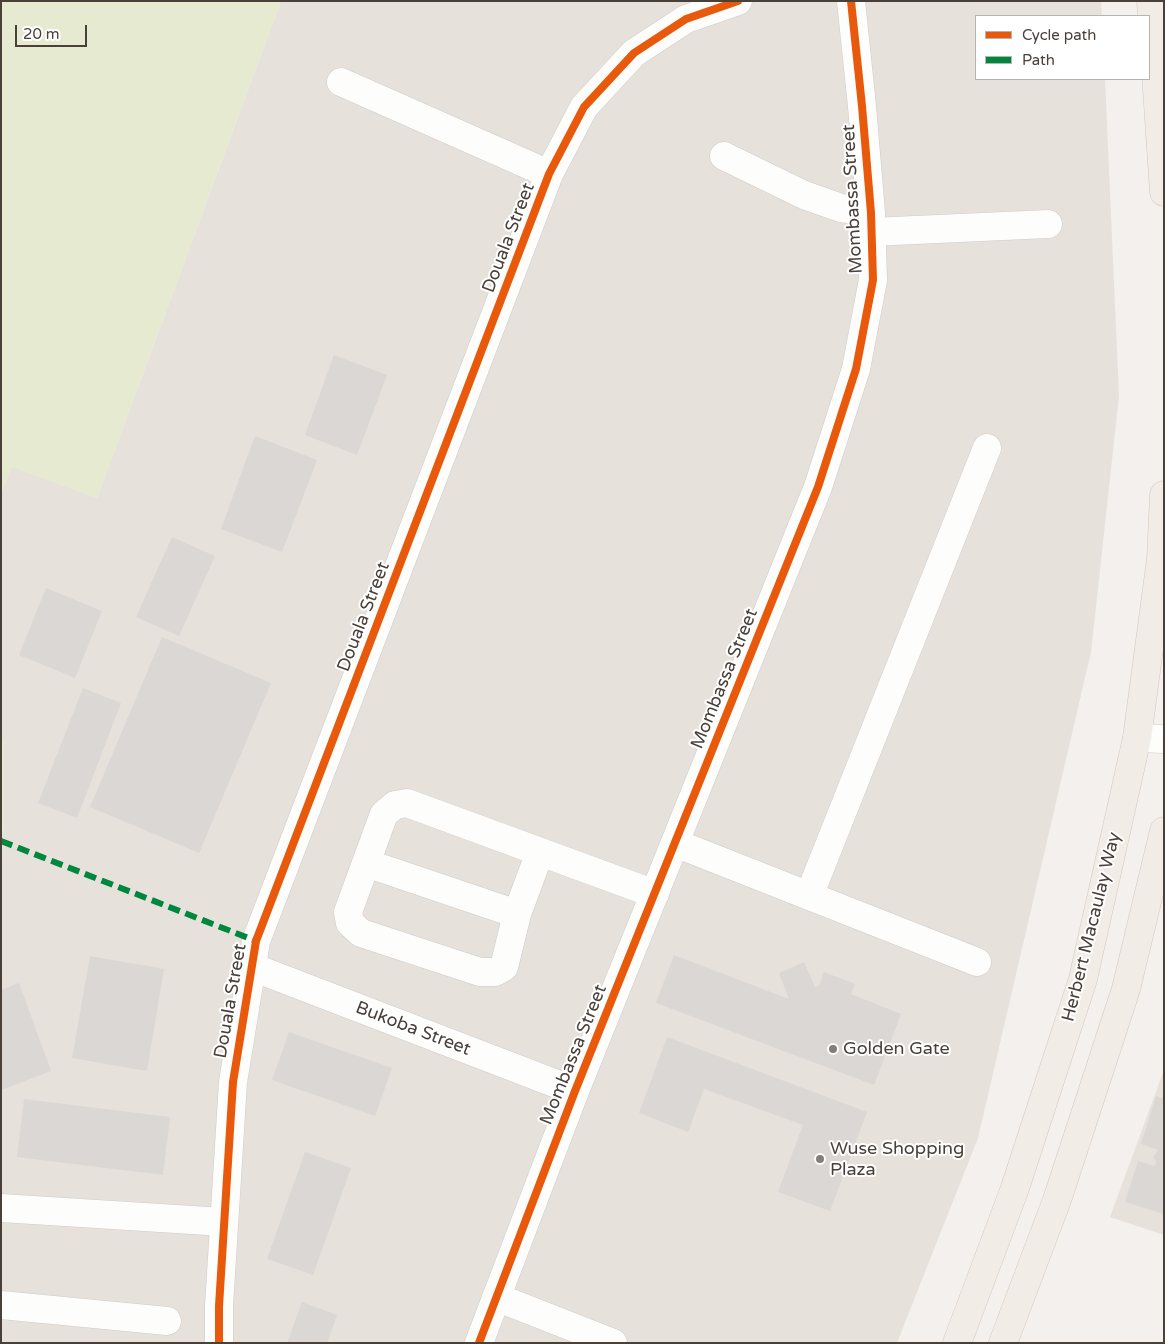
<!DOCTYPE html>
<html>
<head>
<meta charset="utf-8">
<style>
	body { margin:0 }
	#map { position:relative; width:1165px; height:1344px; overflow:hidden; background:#f3f0ee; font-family:"Varela Round",sans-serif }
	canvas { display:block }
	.frame { position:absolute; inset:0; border:2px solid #49403a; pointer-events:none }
	.legend { position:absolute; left:975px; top:15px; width:175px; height:65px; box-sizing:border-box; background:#fff; border:1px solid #b6b3b0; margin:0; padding:6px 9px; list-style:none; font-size:15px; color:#49403a }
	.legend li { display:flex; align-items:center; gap:10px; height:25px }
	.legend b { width:25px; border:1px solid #b6b3b0 }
	.scale { position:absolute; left:15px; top:25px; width:72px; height:22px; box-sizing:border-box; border:2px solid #49403a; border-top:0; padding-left:6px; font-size:15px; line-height:18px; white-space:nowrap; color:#49403a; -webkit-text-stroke:4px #fff; paint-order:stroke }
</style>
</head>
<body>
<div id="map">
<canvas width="1165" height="1344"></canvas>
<div class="frame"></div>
<ul class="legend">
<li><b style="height:6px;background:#e8590c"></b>Cycle path</li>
<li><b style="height:6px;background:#00873e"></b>Path</li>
</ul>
<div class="scale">20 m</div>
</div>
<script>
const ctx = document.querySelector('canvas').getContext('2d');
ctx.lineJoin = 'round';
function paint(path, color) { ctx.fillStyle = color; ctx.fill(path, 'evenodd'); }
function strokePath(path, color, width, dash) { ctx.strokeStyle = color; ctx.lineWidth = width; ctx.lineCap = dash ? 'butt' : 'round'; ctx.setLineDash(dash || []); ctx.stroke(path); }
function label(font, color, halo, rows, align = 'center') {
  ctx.font = font + ' "Varela Round",sans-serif'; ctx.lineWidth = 4; ctx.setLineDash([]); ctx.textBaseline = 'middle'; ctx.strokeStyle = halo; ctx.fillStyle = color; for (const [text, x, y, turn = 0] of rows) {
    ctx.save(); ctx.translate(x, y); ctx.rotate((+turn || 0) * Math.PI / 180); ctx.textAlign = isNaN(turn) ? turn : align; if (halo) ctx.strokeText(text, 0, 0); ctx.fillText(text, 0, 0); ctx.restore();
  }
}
paint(new Path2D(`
	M281 1H1101L1102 16H976V79H1105L1119 396 1091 652 978 1138 897 1343H1V840L4 829V744L1 732V495L11 466 97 498Z
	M1164 1070V1235L1110 1217Z`), '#e7e1dc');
paint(new Path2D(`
	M1 1H281L97 498 12 467 1 495Z
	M1 732 4 744V829L1 840Z`), '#e6ead0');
paint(new Path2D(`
	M334 355 387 375 357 455 305 435Z
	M255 436 317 460 282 552 221 529Z
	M172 537 215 556 179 636 136 617Z
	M46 588 102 611 75 678 19 655Z
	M162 637 271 683 199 853 90 807Z
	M83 688 121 703 77 818 38 803Z
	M674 955 789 999 779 973 804 962 815 987 819 986 824 972 855 984 851 994 901 1014 874 1085 656 1003Z
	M90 956 164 969 147 1071 72 1058Z
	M19 983 51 1071 1 1090V990Z
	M289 1032 392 1068 375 1116 272 1080Z
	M667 1037 867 1112 830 1211 778 1192 803 1125 704 1089 688 1132 639 1113Z
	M1156 1096 1164 1099V1214L1125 1202 1138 1161 1155 1166 1156 1161 1153 1157 1158 1150 1141 1144Z
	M24 1099 170 1117 163 1175 17 1157Z
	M305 1152 351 1168 313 1275 267 1259Z
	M302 1302 337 1315 327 1343H287Z`), '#dbd7d5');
const minor = new Path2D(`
	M341 82 549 174
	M724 156 804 195 841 208 871 213
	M871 232 1048 224
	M1137 738 1164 739
	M675 843 977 962
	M366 863 517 914 540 852
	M809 896 987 448
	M517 914 504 967 495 972H480L361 933 350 923 348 912 384 814 395 805 407 803 655 894
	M252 967 575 1091
	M1 1208 224 1222
	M496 1297 613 1343
	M1 1305 167 1321
	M219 1343V1306L233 1082 256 941 549 174 584 107 634 53 686 19 738 1
	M479 1343 575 1091 818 487 856 369 873 280 871 213 862 106 851 1`);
const major = new Path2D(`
	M1151 1 1164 192
	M957 1343 1015 1188 1083 979 1137 738 1161 559 1164 495
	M1003 1343 1057 1200 1126 989 1164 831`);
strokePath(minor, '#cfccca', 29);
strokePath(major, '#d4c8bc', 29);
strokePath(minor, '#fdfdfc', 28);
strokePath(major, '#f1ece6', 28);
strokePath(new Path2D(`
	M1 841 256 941`), '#00873e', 6, [12, 6]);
strokePath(new Path2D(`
	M219 1343V1306L233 1082 256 941 549 174 584 107 634 53 686 19 738 1
	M479 1343 575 1091 818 487 856 369 873 280 871 213 862 106 851 1`), '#e8590c', 8);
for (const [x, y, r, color] of [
	[833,1049,5,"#847e79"],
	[820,1159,5,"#847e79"]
]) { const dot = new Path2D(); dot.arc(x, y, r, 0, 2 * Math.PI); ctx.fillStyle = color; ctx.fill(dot); strokePath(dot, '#fff', 2); }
label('18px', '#49403a', '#fff', [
	["Mombassa Street",853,199,-93],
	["Douala Street",509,238,-69],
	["Douala Street",364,617,-69],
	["Mombassa Street",725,679,-68],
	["Herbert Macaulay Way",1092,927,-76],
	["Douala Street",231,1001,-80],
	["Bukoba Street",413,1029,21],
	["Mombassa Street",574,1055,-68]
]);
label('18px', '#49403a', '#fff', [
	["Golden Gate",843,1049],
	["Wuse Shopping",830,1149],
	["Plaza",830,1170]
], 'left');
</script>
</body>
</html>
